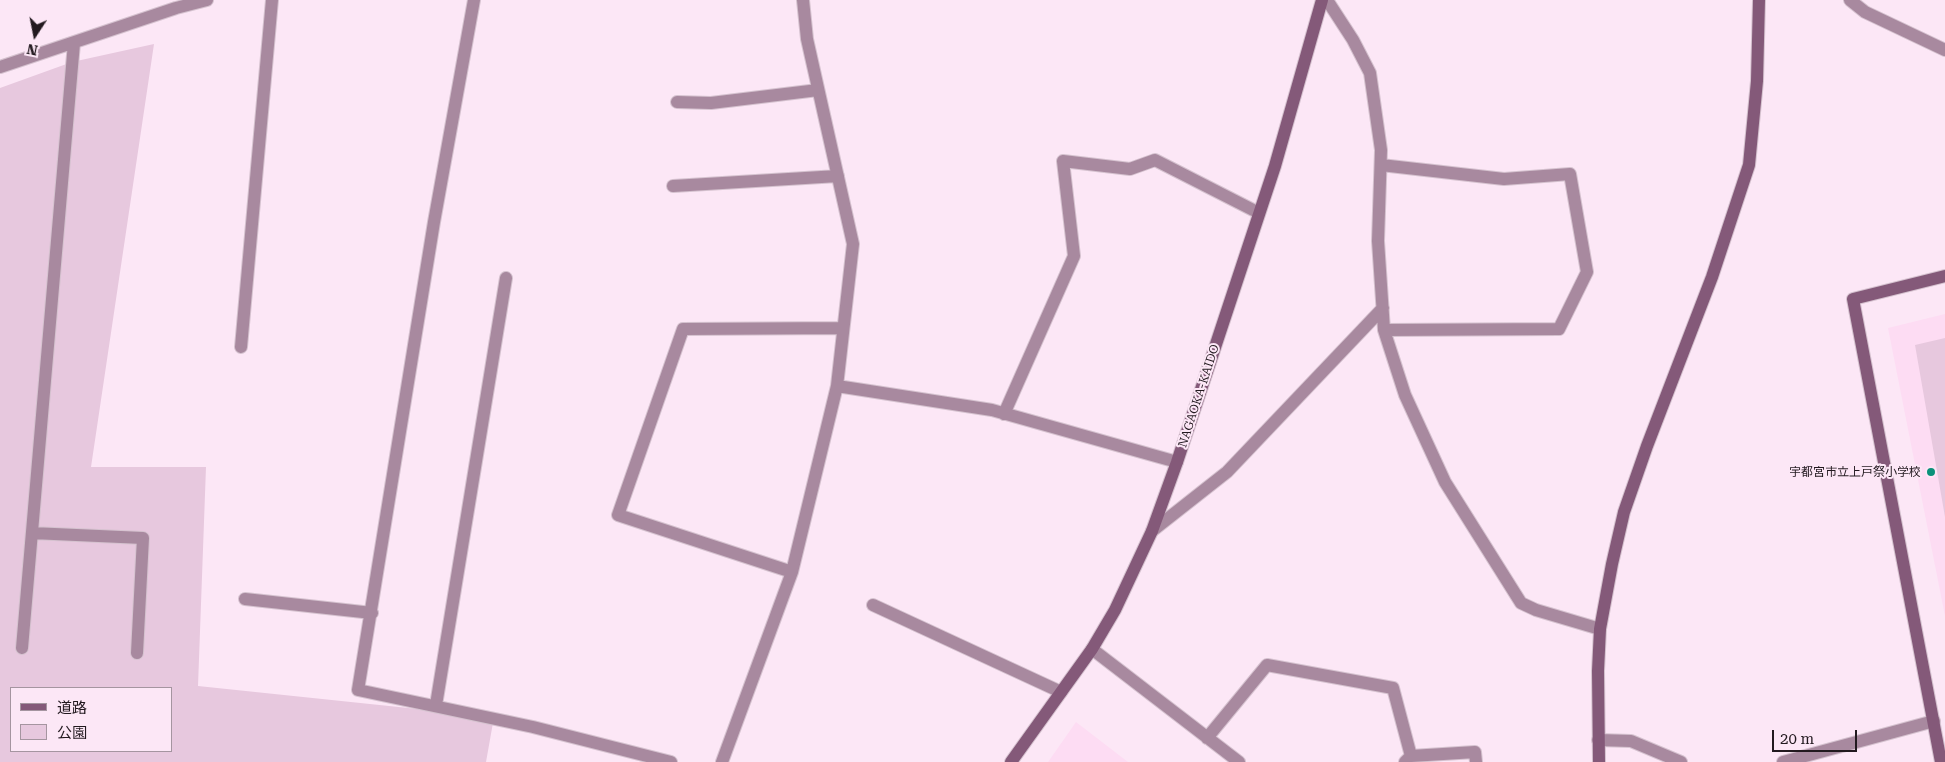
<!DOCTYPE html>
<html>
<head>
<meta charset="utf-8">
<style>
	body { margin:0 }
	#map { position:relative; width:1945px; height:762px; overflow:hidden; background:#fce7f6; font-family:"Roboto Serif","Noto Sans JP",serif }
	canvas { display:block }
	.legend { position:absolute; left:10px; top:687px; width:162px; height:65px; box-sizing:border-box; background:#fce7f6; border:1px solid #a595a0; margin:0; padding:6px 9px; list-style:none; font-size:15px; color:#22191f }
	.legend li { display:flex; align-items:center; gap:10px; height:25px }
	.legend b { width:25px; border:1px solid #a595a0 }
	.north { position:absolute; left:10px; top:10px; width:50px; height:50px; -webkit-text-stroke:4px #fce7f6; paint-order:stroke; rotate:191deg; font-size:14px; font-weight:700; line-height:20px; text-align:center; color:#22191f }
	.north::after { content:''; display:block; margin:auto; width:18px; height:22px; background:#22191f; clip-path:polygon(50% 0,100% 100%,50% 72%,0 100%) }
	.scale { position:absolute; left:1772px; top:730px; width:85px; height:22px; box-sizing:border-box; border:2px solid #22191f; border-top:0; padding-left:6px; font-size:15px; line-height:18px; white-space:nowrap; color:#22191f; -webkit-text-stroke:4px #fce7f6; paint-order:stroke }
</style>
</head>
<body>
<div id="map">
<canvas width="1945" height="762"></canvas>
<ul class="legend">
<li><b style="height:6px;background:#845979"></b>道路</li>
<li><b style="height:14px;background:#e7c8de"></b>公園</li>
</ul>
<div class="north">N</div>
<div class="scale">20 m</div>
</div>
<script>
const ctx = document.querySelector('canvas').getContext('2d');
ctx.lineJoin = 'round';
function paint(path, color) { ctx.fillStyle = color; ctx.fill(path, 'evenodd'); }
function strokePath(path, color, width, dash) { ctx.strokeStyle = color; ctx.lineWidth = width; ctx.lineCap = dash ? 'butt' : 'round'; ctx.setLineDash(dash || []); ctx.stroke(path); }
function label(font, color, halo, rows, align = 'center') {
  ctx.font = font + ' "Roboto Serif","Noto Sans JP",serif'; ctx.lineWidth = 4; ctx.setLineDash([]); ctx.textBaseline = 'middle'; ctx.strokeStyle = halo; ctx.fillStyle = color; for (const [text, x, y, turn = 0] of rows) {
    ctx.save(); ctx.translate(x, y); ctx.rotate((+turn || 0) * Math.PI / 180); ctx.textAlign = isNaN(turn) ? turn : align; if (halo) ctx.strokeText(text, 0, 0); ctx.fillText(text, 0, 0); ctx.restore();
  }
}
paint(new Path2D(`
	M1945 314V616L1888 328Z
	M1076 722 1128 762H1048Z`), '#fddcf3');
paint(new Path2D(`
	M154 44 91 467H206L198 686 494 717 486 762H0V88L72 62ZM11 688H171V751H11Z
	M1945 338V517L1915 345Z`), '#e7c8de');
const street = new Path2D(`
	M474 0 434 222 358 690 533 727 671 762
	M1327 0 1353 40 1370 73 1381 150 1378 241 1384 330 1405 395 1445 482 1521 603 1536 610 1600 629
	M1850 0 1865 12 1945 50
	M0 67 176 8 207 0
	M677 102 711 103 818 90
	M1381 165 1504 179 1570 174 1587 272 1559 329 1384 330
	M673 186 838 176
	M241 347 272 0
	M837 386 992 410 1177 462
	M1004 414 1074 256 1063 161 1130 169 1155 160 1259 213
	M1152 531 1227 472 1383 308
	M32 533 143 538 137 653
	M792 572 618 515 683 329 843 328
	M245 599 372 613
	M873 605 1061 692
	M22 648 74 43
	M1092 649 1239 762
	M436 705 506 278
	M1207 738 1267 665 1393 688 1411 756
	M1598 740 1631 741 1681 762
	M722 762 792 572 837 386 853 244 807 39 803 0
	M1405 762 1411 756 1475 752 1476 762
	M1783 762 1934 721`);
const secondary = new Path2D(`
	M1011 762 1092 649 1115 610 1152 531 1177 462 1275 166 1322 0
	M1599 762 1598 671 1600 629 1612 564 1624 512 1647 446 1712 277 1749 165 1757 81 1759 0
	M1941 762 1853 299 1945 276`);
strokePath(street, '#d5c2cf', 14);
strokePath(secondary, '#d5c2cf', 14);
strokePath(street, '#a8899f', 12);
strokePath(secondary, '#845979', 12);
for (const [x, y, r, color] of [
	[1931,472,5,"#0a917a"]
]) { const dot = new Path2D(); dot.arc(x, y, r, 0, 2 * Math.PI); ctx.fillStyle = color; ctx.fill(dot); strokePath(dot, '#fce7f6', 2); }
label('12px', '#22191f', '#fce7f6', [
	["NAGAOKA-KAIDO",1199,396,-72]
]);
label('12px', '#22191f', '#fce7f6', [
	["宇都宮市立上戸祭小学校",1921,472]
], 'right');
</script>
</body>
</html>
